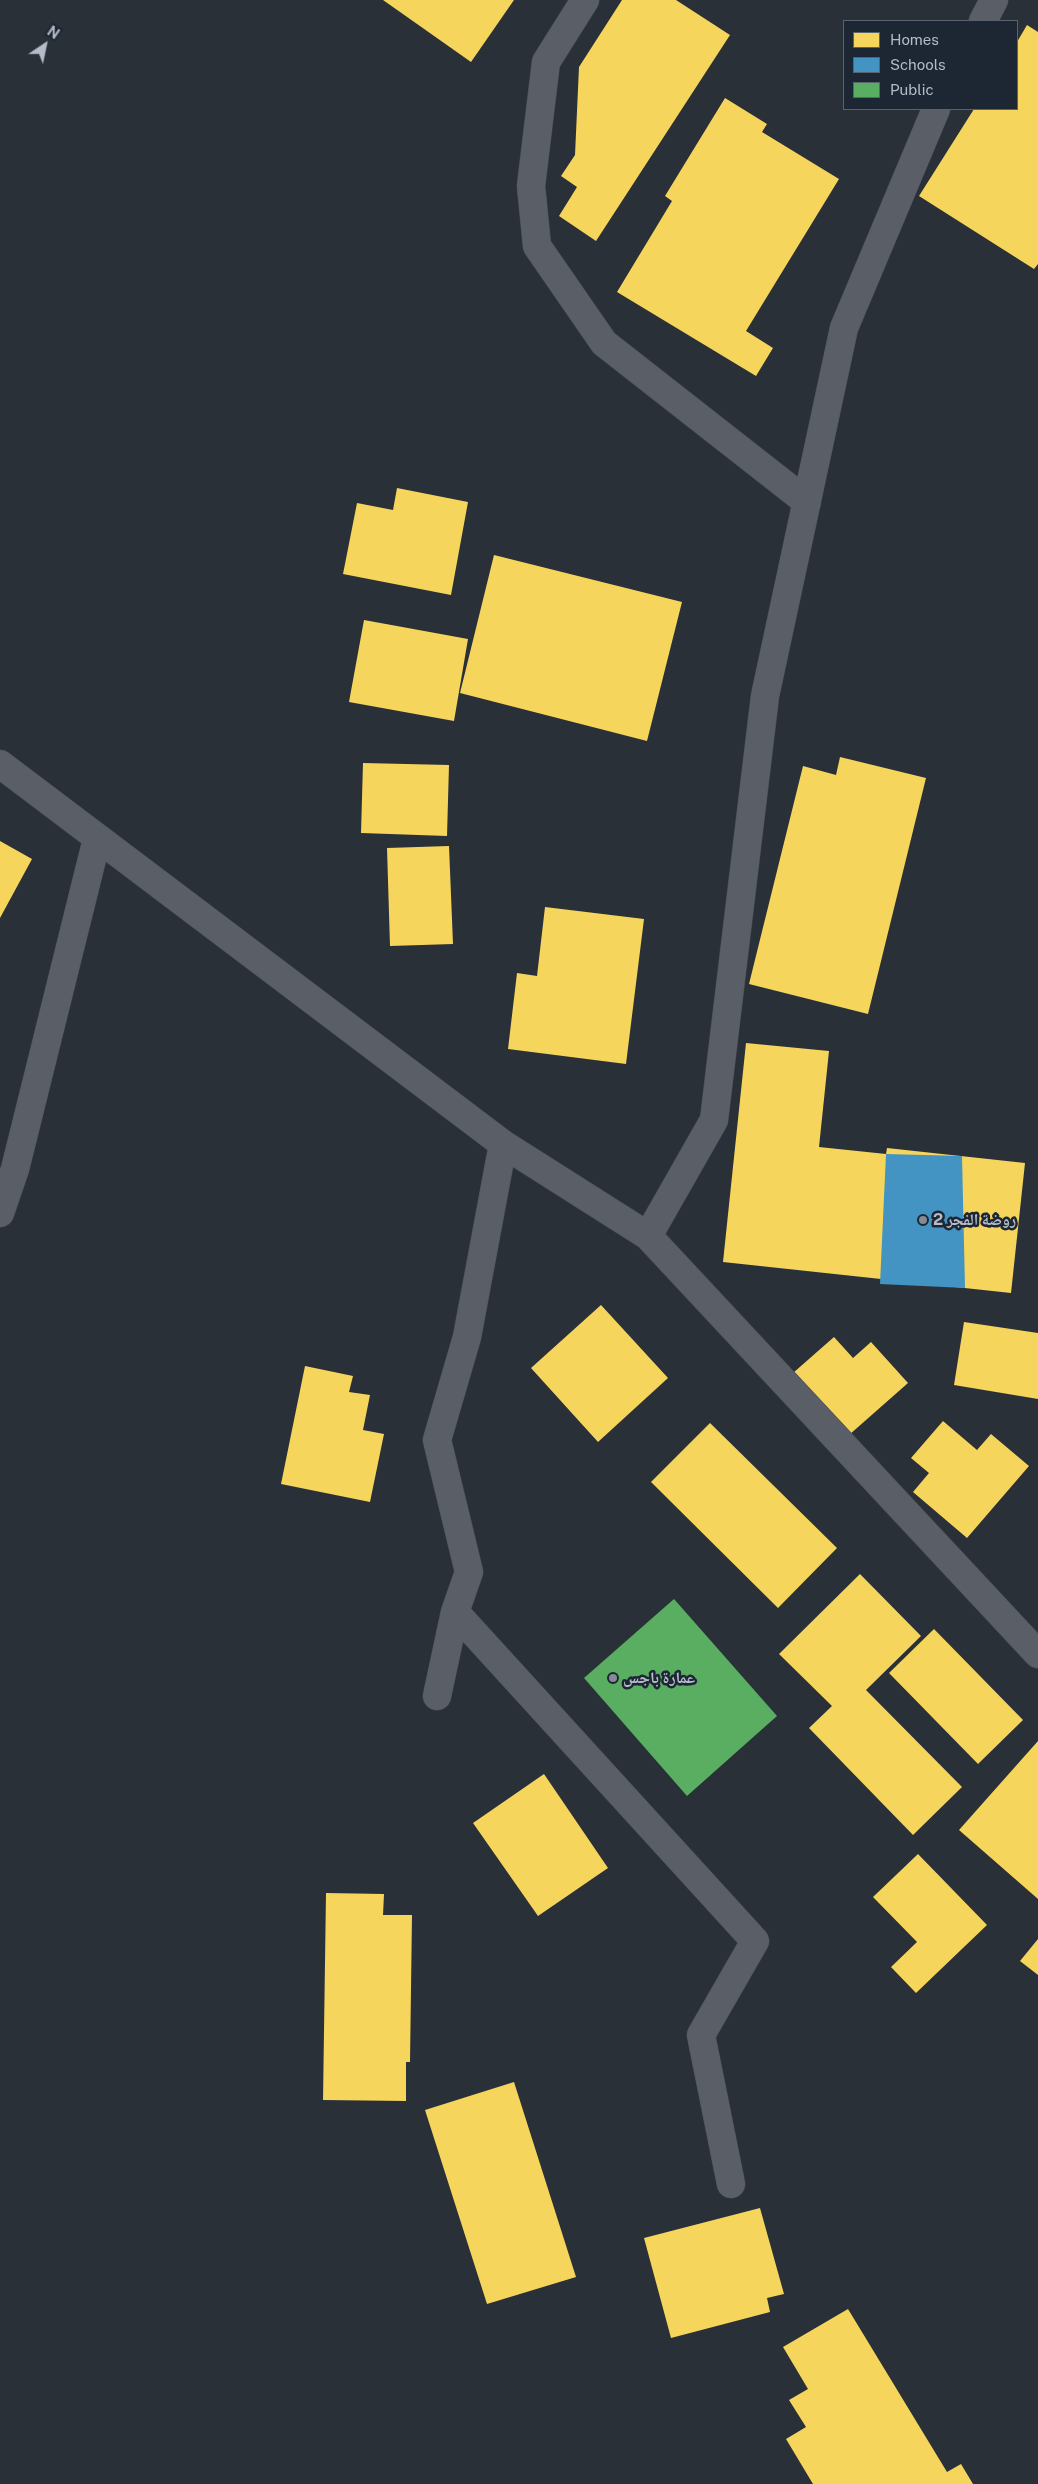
<!DOCTYPE html>
<html>
<head>
<meta charset="utf-8">
<style>
	body { margin:0 }
	#map { position:relative; width:1038px; height:2484px; overflow:hidden; background:#2a3038; font-family:"Public Sans",sans-serif }
	canvas { display:block }
	.legend { position:absolute; left:843px; top:20px; width:175px; height:90px; box-sizing:border-box; background:#1d2633; border:1px solid #59626f; margin:0; padding:6px 9px; list-style:none; font-size:15px; color:#b4bcc9 }
	.legend li { display:flex; align-items:center; gap:10px; height:25px }
	.legend b { width:25px; border:1px solid #59626f }
	.north { position:absolute; left:20px; top:20px; width:50px; height:50px; -webkit-text-stroke:4px #1d2633; paint-order:stroke; rotate:34deg; font-size:14px; font-weight:700; line-height:20px; text-align:center; color:#b4bcc9 }
	.north::after { content:''; display:block; margin:auto; width:18px; height:22px; background:#b4bcc9; clip-path:polygon(50% 0,100% 100%,50% 72%,0 100%) }
</style>
</head>
<body>
<div id="map">
<canvas width="1038" height="2484"></canvas>
<ul class="legend">
<li><b style="height:14px;background:#f6d55c"></b>Homes</li>
<li><b style="height:14px;background:#4393c3"></b>Schools</li>
<li><b style="height:14px;background:#5aae61"></b>Public</li>
</ul>
<div class="north">N</div>
</div>
<script>
const ctx = document.querySelector('canvas').getContext('2d');
ctx.lineJoin = 'round';
function paint(path, color) { ctx.fillStyle = color; ctx.fill(path, 'evenodd'); }
function strokePath(path, color, width, dash) { ctx.strokeStyle = color; ctx.lineWidth = width; ctx.lineCap = dash ? 'butt' : 'round'; ctx.setLineDash(dash || []); ctx.stroke(path); }
function label(font, color, halo, rows, align = 'center') {
  ctx.font = font + ' "Public Sans","Noto Naskh Arabic",sans-serif'; ctx.lineWidth = 5; ctx.setLineDash([]); ctx.textBaseline = 'middle'; ctx.strokeStyle = halo; ctx.fillStyle = color; for (const [text, x, y, turn = 0] of rows) {
    ctx.save(); ctx.translate(x, y); ctx.rotate((+turn || 0) * Math.PI / 180); ctx.textAlign = isNaN(turn) ? turn : align; if (halo) ctx.strokeText(text, 0, 0); ctx.fillText(text, 0, 0); ctx.restore();
  }
}
paint(new Path2D(`
	M383 0H514L471 62Z
	M622 0H676L730 35 596 241 559 216 577 187 561 176 575 155 579 67Z
	M1027 25 1038 32V264L1034 269 919 196 974 109H1017V42Z
	M725 98 767 124 762 132 839 179 746 331 773 348 756 376 617 292 672 201 665 196Z
	M397 488 468 502 451 595 343 574 357 503 393 510Z
	M494 555 682 602 647 741 460 693Z
	M364 620 468 639 454 721 349 702Z
	M840 757 926 778 868 1014 749 984 803 766 836 775Z
	M363 763 449 765 447 836 361 833Z
	M0 841 32 859 0 918Z
	M449 846 453 944 390 946 387 848Z
	M545 907 644 919 626 1064 508 1049 517 973 537 976Z
	M746 1043 829 1051 819 1147 886 1154 887 1148 1025 1163 1011 1293 723 1262Z
	M601 1305 668 1378 598 1442 531 1368Z
	M964 1322 1038 1333V1399L954 1385Z
	M834 1337 853 1358 871 1342 908 1383 849 1435 793 1373Z
	M305 1366 353 1376 349 1392 370 1395 363 1430 384 1434 370 1502 281 1484Z
	M943 1421 977 1450 991 1434 1029 1466 967 1538 913 1492 929 1473 911 1458Z
	M710 1423 837 1548 778 1608 651 1482Z
	M860 1574 921 1636 866 1690 962 1787 913 1835 809 1728 832 1706 779 1654Z
	M934 1629 1023 1720 978 1764 889 1673Z
	M1038 1741V1899L959 1830Z
	M544 1774 608 1868 538 1916 473 1823Z
	M918 1854 987 1925 916 1993 891 1967 917 1942 873 1897Z
	M326 1893 384 1894 383 1915H412L410 2062H406V2101L323 2100Z
	M1038 1939V1975L1020 1961Z
	M514 2082 576 2277 487 2304 425 2110Z
	M760 2208 784 2294 767 2298 770 2312 671 2338 644 2238Z
	M848 2309 947 2472 961 2464 973 2484H813L786 2439 806 2427 789 2400 808 2389 783 2347Z`), '#f6d55c');
paint(new Path2D(`
	M886 1154 962 1156 965 1288 880 1284Z`), '#4393c3');
paint(new Path2D(`
	M674 1599 777 1716 687 1796 584 1678Z`), '#5aae61');
const street = new Path2D(`
	M585 0 546 62 531 186 537 246 604 343 807 502
	M983 21 994 0
	M936 109 844 328 765 696 714 1120 648 1236 1038 1654
	M0 764 503 1144 648 1236
	M0 1213 15 1169 97 839
	M455 1612 755 1941 701 2035 731 2184
	M437 1696 455 1612 469 1572 437 1440 467 1337 503 1144`);
strokePath(street, '#484c53', 29);
strokePath(street, '#5a5e66', 28);
for (const [x, y, r, color] of [
	[923,1220,5,"#848b96"],
	[613,1678,5,"#848b96"]
]) { const dot = new Path2D(); dot.arc(x, y, r, 0, 2 * Math.PI); ctx.fillStyle = color; ctx.fill(dot); strokePath(dot, '#1d2633', 2); }
label('bold 16px', '#b4bcc9', '#1d2633', [
	["روضة الفجر 2",933,1220],
	["عمارة باجس",623,1678]
], 'left');
</script>
</body>
</html>
